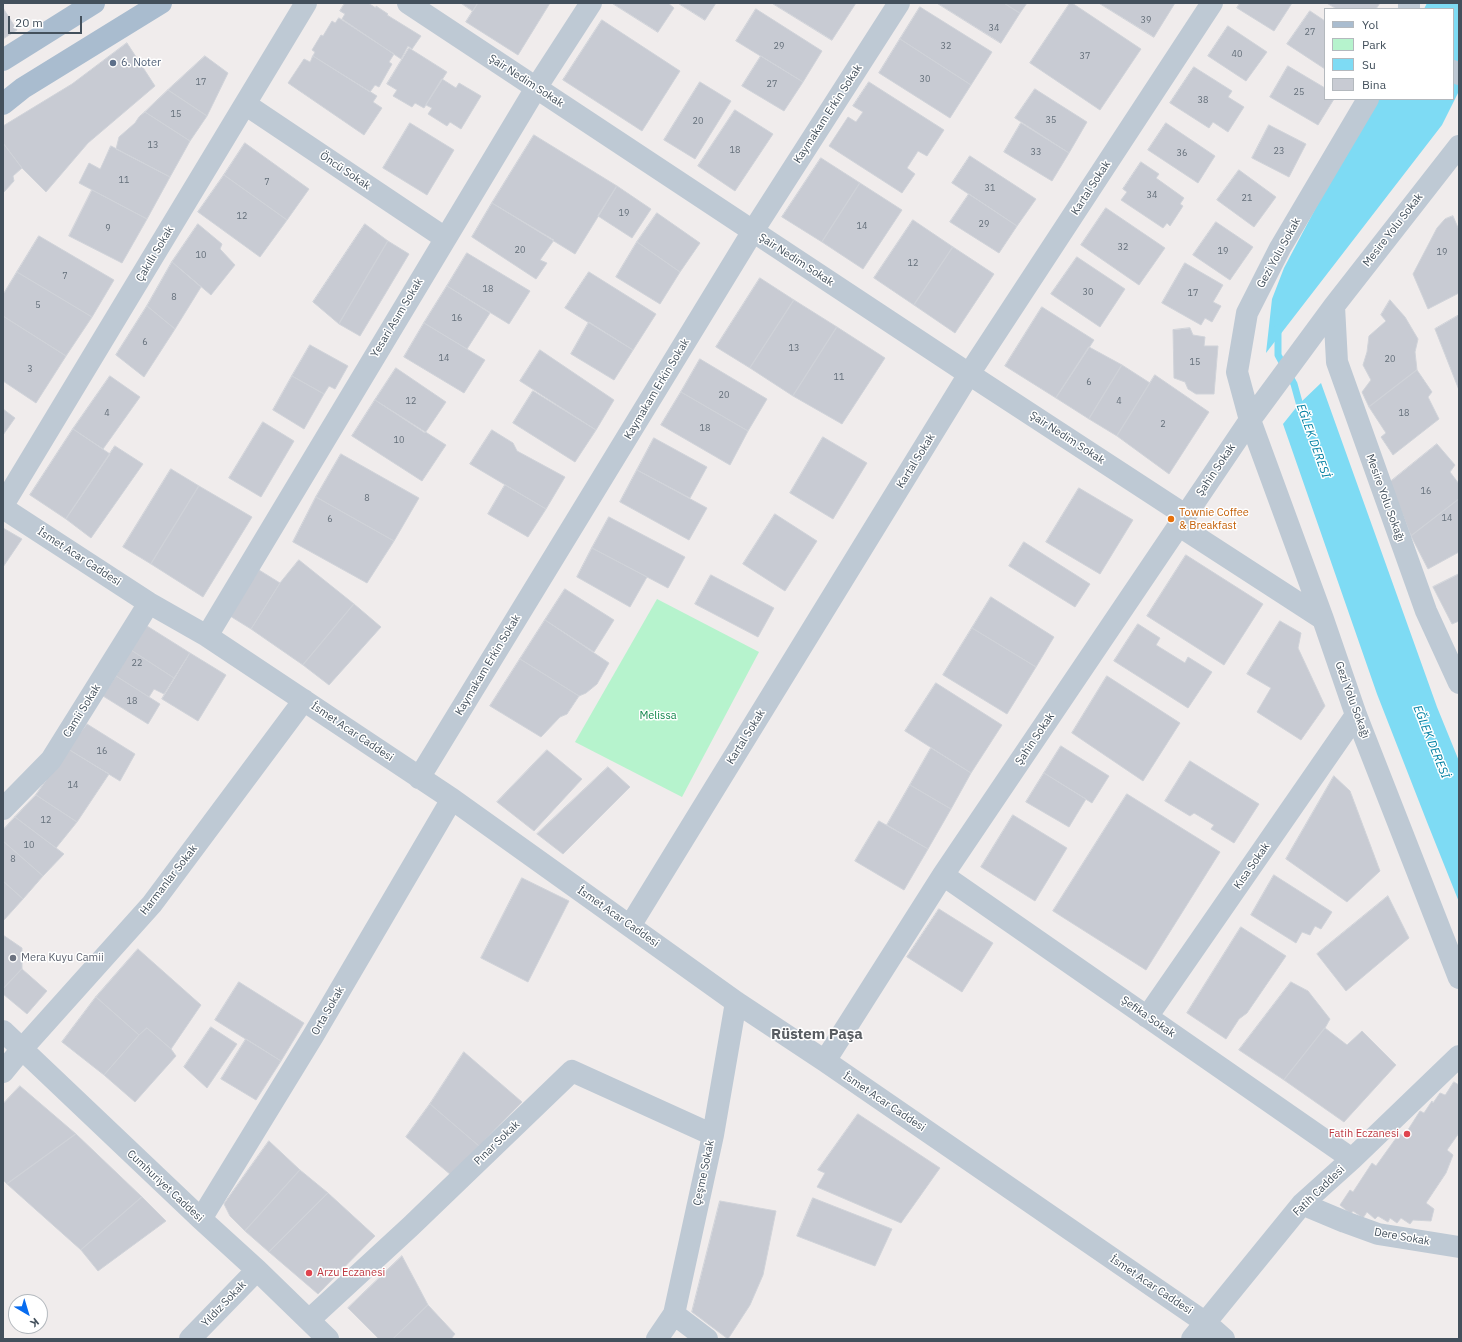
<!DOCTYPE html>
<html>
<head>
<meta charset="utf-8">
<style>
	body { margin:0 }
	#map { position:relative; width:1462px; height:1342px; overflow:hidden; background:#f0ecec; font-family:"IBM Plex Sans",sans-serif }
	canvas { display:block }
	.frame { position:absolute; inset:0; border:4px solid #43505c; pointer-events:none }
	.legend { position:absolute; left:1324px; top:8px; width:130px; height:92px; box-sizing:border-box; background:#fff; border:1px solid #b4b9be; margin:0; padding:5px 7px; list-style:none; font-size:12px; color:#43505c }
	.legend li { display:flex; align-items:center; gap:8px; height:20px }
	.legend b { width:20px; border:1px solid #b4b9be }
	.north { position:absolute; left:8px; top:1294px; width:40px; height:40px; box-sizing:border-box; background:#fff; border:1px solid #b4b9be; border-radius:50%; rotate:142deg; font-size:11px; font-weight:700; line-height:16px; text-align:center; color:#43505c }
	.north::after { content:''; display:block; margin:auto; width:14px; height:18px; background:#086cef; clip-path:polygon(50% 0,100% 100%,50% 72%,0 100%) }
	.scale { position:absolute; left:8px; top:16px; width:74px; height:18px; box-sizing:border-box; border:2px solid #43505c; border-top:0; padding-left:5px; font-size:12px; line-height:14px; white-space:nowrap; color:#43505c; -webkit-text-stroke:3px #fff; paint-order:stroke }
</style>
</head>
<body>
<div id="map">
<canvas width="1462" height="1342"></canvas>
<div class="frame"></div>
<ul class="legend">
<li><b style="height:5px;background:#a9bccf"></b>Yol</li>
<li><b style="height:11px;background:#b6f3cd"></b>Park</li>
<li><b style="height:11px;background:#7edbf4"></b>Su</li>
<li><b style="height:11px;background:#c8cbd3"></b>Bina</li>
</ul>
<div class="north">K</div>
<div class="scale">20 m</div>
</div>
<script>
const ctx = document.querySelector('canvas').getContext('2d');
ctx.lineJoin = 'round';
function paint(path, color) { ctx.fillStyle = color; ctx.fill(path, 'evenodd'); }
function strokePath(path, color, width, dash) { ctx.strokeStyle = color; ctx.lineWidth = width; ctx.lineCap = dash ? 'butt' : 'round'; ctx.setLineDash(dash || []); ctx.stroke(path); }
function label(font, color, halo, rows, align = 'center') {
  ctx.font = font + ' "IBM Plex Sans",sans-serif'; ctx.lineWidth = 3; ctx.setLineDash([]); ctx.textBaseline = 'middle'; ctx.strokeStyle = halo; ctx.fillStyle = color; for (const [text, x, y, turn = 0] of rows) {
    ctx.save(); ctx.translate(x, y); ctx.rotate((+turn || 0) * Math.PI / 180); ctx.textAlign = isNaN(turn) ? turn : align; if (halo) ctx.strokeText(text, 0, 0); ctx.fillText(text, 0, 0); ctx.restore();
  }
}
paint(new Path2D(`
	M657 599 759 652 682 797 575 742Z`), '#b6f3cd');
paint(new Path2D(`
	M1427 3H1459V91L1442 125 1266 353 1272 299 1284 268 1351 141 1375 99H1453V9H1424Z
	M1321 383 1437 707 1459 761V902L1427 822 1377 694 1283 424 1299 404Z`), '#7edbf4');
strokePath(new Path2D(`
	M1278 328V355L1294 384 1302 413`), '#7edbf4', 7);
const building = new Path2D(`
	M345 3H368L376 8V6L388 14 387 15 421 36 412 49 408 46 401 59 342 19 345 14 340 11Z
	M461 3H478L473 11Z
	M478 3H550L518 55 466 22Z
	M612 3H668L674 8 658 32Z
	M678 3H716L705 20Z
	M772 3H856L832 40Z
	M937 3H1004L1020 13 1001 43Z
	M1004 3H1027L1020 13Z
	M1070 3H1072L1141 49 1100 110 1030 63Z
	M1099 3H1175L1154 37Z
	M1240 3H1292L1274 31 1237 8Z
	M1327 3H1380L1376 9H1337Z
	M920 7 992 52 971 85 900 39Z
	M3 8 17 30 3 39Z
	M756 9 822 51 803 82 736 41Z
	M1310 11 1325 21V69L1287 44Z
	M339 18 394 54 389 62 392 64 379 87 375 85 370 92 313 56 315 52 312 50 321 35 323 36 332 21 335 23Z
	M602 20 680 71 642 131 563 80Z
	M1228 26 1267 52 1246 81 1208 56Z
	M900 39 971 85 950 118 879 73Z
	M127 43 155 86 88 143 46 192 22 168 3 143V126L72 84Z
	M409 48 447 72 424 108 415 103 412 107 393 96 397 90 387 84Z
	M205 56 228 73 207 116 168 90Z
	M313 56 377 96 373 102 382 108 364 135 288 83 304 59 310 62Z
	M761 56 803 82 784 111 742 86Z
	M1288 66 1325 88V99H1334L1318 125 1270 97Z
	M1194 67 1232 91 1228 97 1244 107 1228 132 1213 122 1209 128 1170 103Z
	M442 79 456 88 459 83 481 96 461 129 450 122 447 126 428 114 432 108 426 105Z
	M700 82 731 101 695 159 664 140Z
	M869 82 944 130 927 156 918 151 907 168 915 174 902 193 829 146 848 117 856 122 863 112 853 106Z
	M1035 89 1087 122 1069 153 1015 118Z
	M168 90 207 116 190 141 145 112Z
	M735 110 773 134 735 191 698 166Z
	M145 112 190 141 170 177 116 149 119 137 135 123 139 117Z
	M410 123 454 150 427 195 383 168Z
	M1021 123 1069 153 1052 181 1004 152Z
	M1166 123 1215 156 1198 183 1148 150Z
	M1269 125 1306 144 1289 177 1252 158Z
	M534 135 617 186 575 254 492 203Z
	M3 143 22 168 13 176 14 181 3 193Z
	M245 143 309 189 287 220 224 175Z
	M111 146 170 177 147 219 79 183 89 163 100 169Z
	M970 156 1036 199 1017 226 952 183Z
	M821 158 860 183 822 242 782 217Z
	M1141 162 1159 174 1156 178 1184 198 1180 204 1183 206 1170 226 1167 223 1163 228 1121 200 1127 192 1123 189Z
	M1239 170 1276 197 1254 227 1217 200Z
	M224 175 287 220 260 257 198 212Z
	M860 183 902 210 863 269 822 242Z
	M617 186 651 209 632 238 598 216Z
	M92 190 147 219 122 263 69 236Z
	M969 194 1017 226 999 253 950 222Z
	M492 203 554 240 540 260 547 263 536 279 472 237Z
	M1106 208 1165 248 1139 285 1081 245Z
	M657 213 700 243 680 272 637 242Z
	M1453 216 1459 230V293L1428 309 1413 274 1437 228 1445 219Z
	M913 220 953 247 914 305 874 278Z
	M1216 222 1253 247 1230 280 1193 255Z
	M198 224 222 244 220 249 235 265 211 295 172 262Z
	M365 224 388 241 339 324 313 302Z
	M39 236 114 280 92 317 17 272Z
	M388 241 409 254 360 336 339 324Z
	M637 242 680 272 660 304 616 277Z
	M953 247 994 274 955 333 914 305Z
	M467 253 530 291 509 324 447 286Z
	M1077 257 1125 289 1100 327 1051 294Z
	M172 262 201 287 175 329 147 306Z
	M1185 263 1223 285 1213 302 1221 306 1212 322 1205 318 1201 325 1162 303Z
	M17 272 92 317 66 356 3 316V295Z
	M589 272 656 314 633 350 565 308Z
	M760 278 794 300 750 368 716 347Z
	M447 286 490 313 467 349 424 323Z
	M794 300 837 327 793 396 750 368Z
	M1390 300 1405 317 1418 339 1415 352 1417 370 1369 407 1362 392 1371 380 1363 365 1367 352 1369 336 1386 321 1381 315Z
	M147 306 175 329 144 377 116 355Z
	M1042 307 1094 340 1056 398 1005 366Z
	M1459 315V390L1435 329Z
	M3 316 66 356 36 403 3 381Z
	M589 322 633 350 614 380 571 354Z
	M424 323 485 360 464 393 404 357Z
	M837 327 885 358 842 424 793 396Z
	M1190 328 1193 335 1205 337 1204 346H1218L1214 394H1196L1188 389 1185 382 1174 378 1173 330Z
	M310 345 348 366 335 389 329 386 324 394 292 376Z
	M1089 347 1122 365 1089 419 1056 398Z
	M540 350 614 400 596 430 520 381Z
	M700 359 767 399 748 431 681 392Z
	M1122 365 1150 383 1117 436 1089 419Z
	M396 368 446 402 425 433 375 400Z
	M1417 370 1432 392 1428 397 1439 419 1393 455 1381 437 1386 433 1369 407Z
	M1155 375 1209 412 1169 474 1117 436Z
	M110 376 140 397 103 449 73 429Z
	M292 376 324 394 304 429 273 410Z
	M533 391 596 430 575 462 513 423Z
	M681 392 748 431 730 465 661 425Z
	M375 400 446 445 422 481 352 436Z
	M3 409 15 418 3 435Z
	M263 422 294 441 261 497 229 478Z
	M73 429 110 454 66 519 30 495Z
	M492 430 513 443 517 451 565 477 546 509 470 464Z
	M823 437 867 463 833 519 790 493Z
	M654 438 707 467 690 498 637 470Z
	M1437 444 1455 465 1450 472 1459 484V499L1411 536 1390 482Z
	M115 446 143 464 91 538 66 519Z
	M341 454 419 498 394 541 316 497Z
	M171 469 199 486 151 564 123 547Z
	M637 470 707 508 689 540 620 502Z
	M505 485 546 509 528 537 488 514Z
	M199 486 252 517 203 597 151 564Z
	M1079 488 1133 520 1100 574 1046 542Z
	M316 497 394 541 367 583 293 542Z
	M1459 499V552L1428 569 1411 536Z
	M775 514 817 541 785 591 743 564Z
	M609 517 685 557 668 588 592 548Z
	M3 528 22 539 3 567Z
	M1024 542 1090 584 1075 607 1009 566Z
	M592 548 647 577 630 607 577 577Z
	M1186 555 1263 604 1224 665 1147 616Z
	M299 560 354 604 303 665 251 629 280 583Z
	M259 570 280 583 251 629 230 616Z
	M1459 574V621L1452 624 1433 587Z
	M711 575 774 608 758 637 695 604Z
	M565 589 614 620 594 652 545 620Z
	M991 597 1054 637 1036 667 972 628Z
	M354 604 381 627 329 685 303 665Z
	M545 620 609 663 597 684 586 693 579 696 520 659Z
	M1280 621 1301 633 1298 648 1325 706 1301 740 1257 712 1271 688 1247 674Z
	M1138 624 1160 638 1156 645 1185 663 1188 657 1212 672 1188 708 1114 661Z
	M147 626 190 653 174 678 131 650Z
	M972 628 1036 667 1007 714 943 675Z
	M131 650 174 678 164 694 154 689 149 697 116 676Z
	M190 653 226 675 198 721 162 699Z
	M520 659 579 696 567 714 560 717 541 737 490 706Z
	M116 676 160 704 148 724 103 696Z
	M1107 676 1180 723 1143 781 1072 733Z
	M936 683 1002 725 971 773 905 731Z
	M87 724 135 754 120 781 68 749Z
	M1061 746 1109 776 1092 803 1044 773Z
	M931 748 971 773 951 809 910 785Z
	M68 749 109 774 77 822 36 795Z
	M547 750 582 779 534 831 497 802Z
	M1190 761 1259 804 1234 843 1211 829 1214 825 1194 813 1190 816 1165 801Z
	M608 767 630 787 563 854 537 834Z
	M1044 773 1086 799 1069 827 1026 802Z
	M1334 776 1350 791 1380 871 1347 902 1286 859Z
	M910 785 951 809 928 849 887 825Z
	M1127 794 1220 852 1146 970 1053 911Z
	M36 795 77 822 56 848 15 817Z
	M1013 815 1067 848 1035 901 981 867Z
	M15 817 64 854 43 876 3 841V830Z
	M879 821 928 849 904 890 855 861Z
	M3 841 43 876 23 899 3 881Z
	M1274 875 1332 912 1321 929 1315 926 1310 935 1302 932 1296 943 1251 915Z
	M522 878 569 901 528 982 481 958Z
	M3 881 23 899 4 920H3Z
	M1388 896 1409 938 1346 991 1317 954Z
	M939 909 993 943 962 992 907 957Z
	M1241 927 1286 956 1247 1013 1239 1019 1226 1039 1187 1013Z
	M3 935 22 948V969L3 989Z
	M138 949 201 1005 171 1049 147 1028 139 1035 96 997Z
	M22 969 47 991 27 1014 3 994V989Z
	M239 982 304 1023 281 1061 215 1020Z
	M1291 982 1308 991 1330 1019 1325 1028 1284 1080 1239 1050Z
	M96 997 139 1035 104 1075 62 1042Z
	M211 1027 237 1044 207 1088 184 1067Z
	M147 1028 171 1049 176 1056 135 1102 104 1075 139 1035Z
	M1325 1028 1347 1045 1362 1031 1396 1065 1344 1122 1284 1080Z
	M246 1039 281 1061 256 1100 221 1079Z
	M464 1052 522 1102 479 1146 430 1104Z
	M1454 1082 1459 1085V1133L1447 1150 1453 1155 1446 1173 1426 1203 1434 1209 1431 1221 1413 1220 1410 1224 1401 1218 1397 1223 1390 1218 1388 1222 1378 1216 1375 1219 1367 1212 1363 1218 1353 1211 1351 1214 1340 1205 1350 1190 1353 1192 1372 1163 1376 1166 1399 1134 1404 1136 1420 1111 1424 1113 1432 1101 1433 1103 1440 1093 1445 1095Z
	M20 1086 76 1134 7 1184 3 1180V1104Z
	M430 1104 479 1146 451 1175 406 1137Z
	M858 1114 940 1168 901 1223 817 1187 825 1173 818 1170Z
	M76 1134 142 1197 81 1250 7 1184Z
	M269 1141 300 1170 245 1231 230 1216 224 1204Z
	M300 1170 328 1193 269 1252 245 1231Z
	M328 1193 375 1236 318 1294 269 1252Z
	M142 1197 166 1221 98 1271 81 1250Z
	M813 1198 892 1229 875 1266 797 1236Z
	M720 1201 776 1211 763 1275 750 1305 728 1339 692 1312Z
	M402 1256 428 1305 393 1339H379L348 1308Z
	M428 1305 455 1334 451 1339H393Z`);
paint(building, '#c8cbd3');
strokePath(building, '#d0d3d9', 1);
strokePath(new Path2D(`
	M408 3 969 374 1185 515
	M1409 3V9
	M1453 71 1459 74
	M1368 99 1280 248 1247 313 1237 372 1250 420 1323 619 1356 715 1459 978
	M245 104 445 238
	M1334 306 1337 362 1426 611 1459 683
	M3 505 306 3
	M3 508 149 603 207 636 452 799 736 1002 825 1061 1206 1323 1224 1339
	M1178 525 1323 619
	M207 636 536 88 591 3
	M419 778 753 231 899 3
	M3 809 51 760 149 603
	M943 875 1352 1159
	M630 926 969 374 1212 3
	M1147 1017 1356 715
	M3 1031 201 1219 257 1270 328 1339
	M825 1061 943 875 1250 420 1334 306 1459 146
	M3 1072 21 1050 152 904 304 700
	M1302 1204 1345 1222 1378 1234 1459 1247
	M201 1219 313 1036 452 799
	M674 1314 707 1339
	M309 1320 411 1226 572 1071 713 1135
	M190 1339 257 1270
	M657 1339 674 1314 713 1135 736 1002
	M1192 1339 1302 1204 1352 1159 1459 1056`), '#bec9d4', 22);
strokePath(new Path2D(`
	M3 60 94 3
	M3 104 23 88 161 3`), '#a9bccf', 22);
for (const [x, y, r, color] of [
	[113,63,4,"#5c6f8a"],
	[1171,519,4,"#e8710a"],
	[13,958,4,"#6b7280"],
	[1407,1134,4,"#e0444e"],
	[309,1273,4,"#e0444e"]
]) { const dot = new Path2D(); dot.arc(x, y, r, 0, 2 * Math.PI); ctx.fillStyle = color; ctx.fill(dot); strokePath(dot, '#fff', 1.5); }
label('9px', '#646f7a', null, [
	["39",1146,20],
	["34",994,28],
	["27",1310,32],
	["29",779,46],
	["32",946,46],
	["40",1237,54],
	["37",1085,56],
	["30",925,79],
	["17",201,82],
	["27",772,84],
	["25",1299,92],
	["38",1203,100],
	["15",176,114],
	["35",1051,120],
	["20",698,121],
	["13",153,145],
	["18",735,150],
	["23",1279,151],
	["33",1036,152],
	["36",1182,153],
	["11",124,180],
	["7",267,182],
	["31",990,188],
	["34",1152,195],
	["21",1247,198],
	["19",624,213],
	["12",242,216],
	["29",984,224],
	["14",862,226],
	["9",108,228],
	["32",1123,247],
	["20",520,250],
	["19",1223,251],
	["19",1442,252],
	["10",201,255],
	["12",913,263],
	["7",65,276],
	["18",488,289],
	["30",1088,292],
	["17",1193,293],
	["8",174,297],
	["5",38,305],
	["16",457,318],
	["6",145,342],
	["13",794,348],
	["14",444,358],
	["20",1390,359],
	["15",1195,362],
	["3",30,369],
	["11",839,377],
	["6",1089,382],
	["20",724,395],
	["12",411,401],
	["4",1119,401],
	["4",107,413],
	["18",1404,413],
	["2",1163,424],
	["18",705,428],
	["10",399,440],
	["16",1426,491],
	["8",367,498],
	["14",1447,518],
	["6",330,519],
	["22",137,663],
	["18",132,701],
	["16",102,751],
	["14",73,785],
	["12",46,820],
	["10",29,845],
	["8",13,859]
]);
label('11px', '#4e5e75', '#fff', [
	["6. Noter",121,63]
], 'left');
label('11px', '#43505c', '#fff', [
	["Şair Nedim Sokak",526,81,33],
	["Kaymakam Erkin Sokak",828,114,-57],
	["Öncü Sokak",345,171,34],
	["Kartal Sokak",1091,188,-57],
	["Mesire Yolu Sokak",1393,230,-52],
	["Gezi Yolu Sokak",1279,253,-61],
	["Çakıllı Sokak",155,254,-59],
	["Şair Nedim Sokak",796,260,33],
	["Yesari Asım Sokak",397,318,-59],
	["Kaymakam Erkin Sokak",657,389,-59],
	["Şair Nedim Sokak",1067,438,33],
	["Kartal Sokak",916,461,-58],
	["Şahin Sokak",1216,470,-56],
	["Mesire Yolu Sokağı",1385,498,70],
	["İsmet Acar Caddesi",79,557,33],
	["Kaymakam Erkin Sokak",488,665,-59],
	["Gezi Yolu Sokağı",1352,700,70],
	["Camii Sokak",82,711,-58],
	["İsmet Acar Caddesi",352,732,34],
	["Kartal Sokak",746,737,-58],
	["Şahin Sokak",1035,739,-56],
	["Kısa Sokak",1252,866,-55],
	["Harmanlar Sokak",169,880,-52],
	["İsmet Acar Caddesi",618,917,35],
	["Orta Sokak",328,1011,-60],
	["Şefika Sokak",1148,1017,35],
	["İsmet Acar Caddesi",884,1102,34],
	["Pınar Sokak",497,1143,-44],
	["Çeşme Sokak",704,1173,-78],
	["Cumhuriyet Caddesi",165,1186,43],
	["Fatih Caddesi",1319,1191,-44],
	["Dere Sokak",1402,1237,10],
	["İsmet Acar Caddesi",1151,1285,34],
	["Yıldız Sokak",224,1304,-46]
]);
label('11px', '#c56008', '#fff', [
	["Townie Coffee",1179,513],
	["& Breakfast",1179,526]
], 'left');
label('11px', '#0e8449', '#fff', [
	["Melissa",658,716]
]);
label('11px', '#5b616d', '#fff', [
	["Mera Kuyu Camii",21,958]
], 'left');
label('11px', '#be3a42', '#fff', [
	["Fatih Eczanesi",1399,1134],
	["Arzu Eczanesi",317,1273,"left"]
], 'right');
label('italic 12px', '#0280a2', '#fff', [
	["EĞLEK DERESİ",1313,441,70],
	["EĞLEK DERESİ",1431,742,68]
]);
label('bold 15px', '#595d62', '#fff', [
	["Rüstem Paşa",817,1035]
]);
</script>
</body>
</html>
